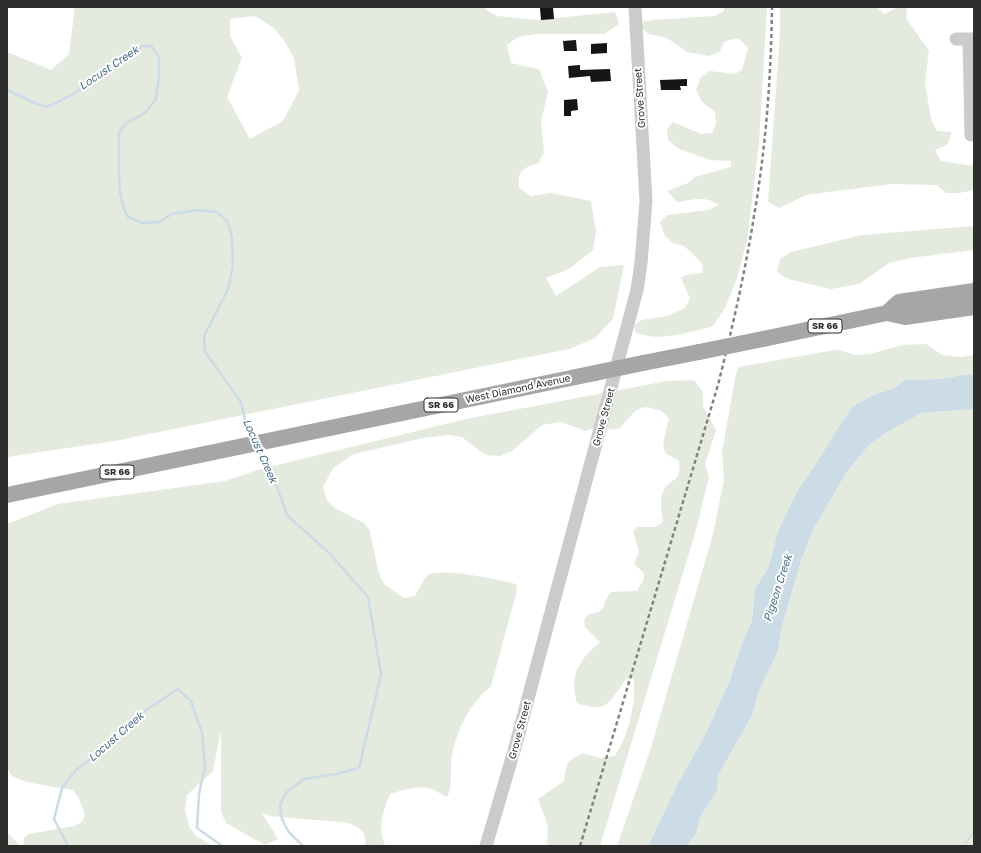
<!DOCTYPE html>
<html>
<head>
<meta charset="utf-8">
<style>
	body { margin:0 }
	#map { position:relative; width:981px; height:853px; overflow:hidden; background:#fff; font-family:"Golos Text",sans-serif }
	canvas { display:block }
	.frame { position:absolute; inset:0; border:8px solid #2e2e2e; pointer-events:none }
</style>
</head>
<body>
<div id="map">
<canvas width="981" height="853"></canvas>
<div class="frame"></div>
</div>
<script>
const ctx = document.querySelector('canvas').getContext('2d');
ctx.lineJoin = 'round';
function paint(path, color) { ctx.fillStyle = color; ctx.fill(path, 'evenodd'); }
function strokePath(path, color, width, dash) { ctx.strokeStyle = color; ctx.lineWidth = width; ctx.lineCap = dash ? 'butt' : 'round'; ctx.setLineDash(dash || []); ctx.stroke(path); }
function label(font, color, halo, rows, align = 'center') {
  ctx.font = font + ' "Golos Text",sans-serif'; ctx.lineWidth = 4; ctx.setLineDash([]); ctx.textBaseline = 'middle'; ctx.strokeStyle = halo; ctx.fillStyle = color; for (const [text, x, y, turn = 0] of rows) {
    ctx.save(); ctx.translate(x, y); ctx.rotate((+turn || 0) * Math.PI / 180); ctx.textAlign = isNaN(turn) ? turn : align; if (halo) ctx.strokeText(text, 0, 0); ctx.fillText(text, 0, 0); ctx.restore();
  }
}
paint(new Path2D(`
	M75 7H486L485 9 497 16 537 20 615 12 619 24 604 34H536L518 37 507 45 511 63 539 69 548 92 541 121 544 152 539 163C522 168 518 170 519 188L531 196 551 193 591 201 596 231 593 250 569 269 546 278 556 296 600 267 624 265 613 319 595 338 569 349 115 441 7 457V52L51 70 69 54ZM255 16 274 28 285 42 294 58 299 90 283 121 250 139 227 97 242 58 230 36V19Z
	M724 7H767L759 144 747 241 737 278 725 308 713 326C691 332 657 343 635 332L634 325 642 320 667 316 685 308 690 298 681 278 686 275 702 273 703 265 697 258 684 246 673 243 665 236 660 222 667 215 708 210 719 205C705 195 693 200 677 202L667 191 688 183 695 177 731 167V161L710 160 679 149 668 140 667 129 673 122 701 134 712 133 716 124 715 112 701 101 696 89 701 77 710 71 735 74 742 70 748 48C739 37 737 37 724 42L720 51 709 56 687 52 667 38 649 34 642 29 643 22 652 20 715 16 724 11Z
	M780 7H877L884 14 898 7H907L906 18 929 51 925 82 931 119 937 131 952 132 947 145 935 150 941 161 974 166V190L959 193H946L937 185 891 184 806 195 779 208 768 202 780 33Z
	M974 226V250L910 258 889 263 859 284 831 289 788 279 777 272 780 259 791 252 862 235Z
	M926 344 942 355 961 357 974 355V375H963L940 379 905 380 895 388 873 395 853 406 838 428 779 532 769 566 755 589 752 620 738 654 730 680 705 735 678 783 648 846H617L650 751 713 534 724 480 722 452 736 373 739 367 829 351 838 350 856 355 871 354 902 345Z
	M694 380 703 392V406L716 430 705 464 709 477 696 530 600 846H547L548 826 538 799 564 781C567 761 566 762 583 753L600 758 615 756C618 750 623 743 625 736 631 722 637 693 633 678L626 679C608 703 609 714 577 703 569 676 579 659 600 642L585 627 584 620 589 614C608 613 601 603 611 592L637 591 644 579V573L634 564 639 552 633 531 638 527H655L663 522C662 512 659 499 664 490 672 476 682 483 679 461L665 453 663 443 669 418 661 411 651 408 644 407 635 411 620 428 613 430 597 427 586 431 561 422 542 425 512 451 500 456 487 455 480 451 462 437 449 435 423 438 354 454 333 468 323 487 327 500 335 508 364 523 370 531 378 571 384 584 404 598 415 596C418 591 424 578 428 575 440 567 501 580 516 584L517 590 491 686C471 702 457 729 452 755 449 769 454 784 447 797 442 795 437 791 432 789 419 785 402 790 390 794 382 814 378 825 385 846H365C367 833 361 828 349 823L271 816 262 813 278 839 265 845 226 823 221 812V730L213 771 187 795 185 810 189 826 195 835 212 846H23L24 838 29 834 74 826 82 822 85 815 78 796 72 790 26 782 12 776 7 768V524L58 504 225 481 261 469 466 419 667 381Z
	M974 409V846H687L696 834 700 817 717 791 718 775 753 714 758 693 778 651 781 630 801 561 813 530 846 473 869 445 881 436 921 413Z
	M7 832 20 846H7Z`), '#e4eadd');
paint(new Path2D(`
	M963 375H974V409L921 413 881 436 869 445 846 473 813 530 801 561 781 630 778 651 758 693 753 714 718 775 717 791 700 817 696 834 687 846H648L678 783 705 735 730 680 738 654 752 620 755 589 769 566 778 532 797 492 818 461 838 428 853 406 873 395 895 388 905 380 940 379Z`), '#cbdce7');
strokePath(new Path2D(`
	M7 90 35 103 46 107 62 100 89 84 112 66 143 46H151L159 57V77L156 99 145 113 128 122 119 132V178L120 193 124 209 128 217 142 223 159 222 172 214 198 210 217 212 228 222 232 237 233 265 228 289 204 336 205 352 241 402 247 428 253 439
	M258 449 277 487 287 515 329 553 368 597 381 674 359 768 336 774 304 779 286 793 280 805 282 819 288 831 303 846
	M68 846 54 819 62 788 76 770 107 747 133 719 178 689 191 701 202 733 205 766 199 794 197 828 222 846`), '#cbdce7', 2.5);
paint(new Path2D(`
	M553 7 554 19 541 20 540 8Z
	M576 40 577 51H564L563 41Z
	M607 43V53L591 54V44Z
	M580 65V70L610 69 611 81 591 82 590 76 569 78 568 66Z
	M687 79V86H680L681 90H661L660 80Z
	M577 99 578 110 571 111V116H564V100Z`), '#151515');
strokePath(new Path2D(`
	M963 846 974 832`), '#cbcbcb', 1.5, [2, 2]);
strokePath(new Path2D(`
	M956 39H974
	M969 39 971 135
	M486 846 514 751 637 290 641 263 646 201 635 7`), '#cbcbcb', 13);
strokePath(new Path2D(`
	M887 313 899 302 974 291
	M763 339 887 313 905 317 974 307
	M643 363 699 352
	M7 495 595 373`), '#a6a6a6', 16);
strokePath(new Path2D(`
	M580 846 718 385C732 329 745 273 754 216 766 147 771 77 772 7`), '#838383', 2.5, [4, 3]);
strokePath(new Path2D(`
	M699 352 763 339
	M595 373 643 363`), '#a6a6a6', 16);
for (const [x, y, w] of [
	[825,326,34],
	[441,405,34],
	[117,472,34]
]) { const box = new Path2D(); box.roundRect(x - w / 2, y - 7, w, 14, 3); ctx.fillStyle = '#fff'; ctx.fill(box); strokePath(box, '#2e2e2e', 1); }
label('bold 9px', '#2e2e2e', null, [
	["SR 66",825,326],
	["SR 66",441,405],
	["SR 66",117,472]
]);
label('10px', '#2e2e2e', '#fff', [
	["Grove Street",640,98,-94],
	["West Diamond Avenue",518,389,-12],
	["Grove Street",604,417,-75],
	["Grove Street",520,730,-75]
]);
label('italic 11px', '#456c87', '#fff', [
	["Locust Creek",109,68,-34],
	["Locust Creek",260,451,66],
	["Pigeon Creek",778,588,-72],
	["Locust Creek",116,737,-41]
]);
</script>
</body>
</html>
